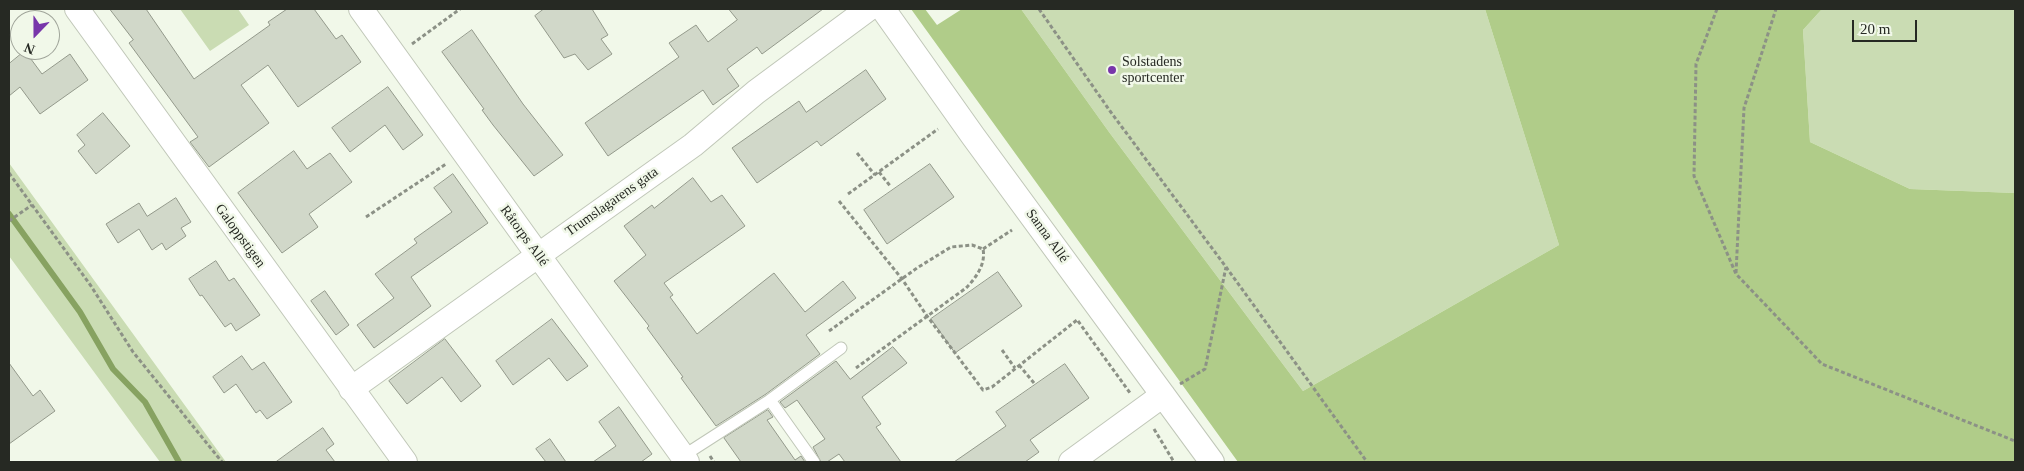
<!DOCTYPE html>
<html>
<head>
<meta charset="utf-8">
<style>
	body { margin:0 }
	#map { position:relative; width:2024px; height:471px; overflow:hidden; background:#f1f8e9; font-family:Georgia,serif }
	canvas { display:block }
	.frame { position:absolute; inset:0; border:10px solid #262923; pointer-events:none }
	.north { position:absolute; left:10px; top:10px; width:50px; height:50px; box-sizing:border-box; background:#f1f8e9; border:1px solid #a0a59a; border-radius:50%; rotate:202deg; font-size:14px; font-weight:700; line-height:20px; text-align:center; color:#262923 }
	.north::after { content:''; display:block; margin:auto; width:18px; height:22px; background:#7836aa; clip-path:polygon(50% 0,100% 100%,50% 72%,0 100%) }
	.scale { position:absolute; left:1852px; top:20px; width:65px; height:22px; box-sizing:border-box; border:2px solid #262923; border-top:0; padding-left:6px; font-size:15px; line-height:18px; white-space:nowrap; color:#262923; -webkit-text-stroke:4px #f1f8e9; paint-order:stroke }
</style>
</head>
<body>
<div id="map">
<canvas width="2024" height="471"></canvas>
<div class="frame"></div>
<div class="north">N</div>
<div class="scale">20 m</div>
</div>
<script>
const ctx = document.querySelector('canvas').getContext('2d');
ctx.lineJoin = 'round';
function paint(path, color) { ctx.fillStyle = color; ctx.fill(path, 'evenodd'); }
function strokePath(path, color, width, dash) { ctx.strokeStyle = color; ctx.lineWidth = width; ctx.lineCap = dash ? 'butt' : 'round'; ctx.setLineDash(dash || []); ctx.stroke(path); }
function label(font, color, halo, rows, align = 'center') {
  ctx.font = font + ' Georgia,serif'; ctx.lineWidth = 5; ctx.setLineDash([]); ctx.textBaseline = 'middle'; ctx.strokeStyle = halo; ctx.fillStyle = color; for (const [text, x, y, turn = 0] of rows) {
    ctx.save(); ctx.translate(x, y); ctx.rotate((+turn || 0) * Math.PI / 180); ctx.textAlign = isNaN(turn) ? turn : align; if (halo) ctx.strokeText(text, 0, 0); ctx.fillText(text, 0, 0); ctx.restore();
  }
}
paint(new Path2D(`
	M180 9H238L249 25 210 51Z
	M1021 9H1485L1559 245 1303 391 1109 132Z
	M1822 9H2015V193L1910 189 1810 142 1803 30Z
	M9 163 226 462H160L9 256Z`), '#cadcb3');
paint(new Path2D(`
	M911 9H925L937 25 962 9H1021L1109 132 1303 391 1559 245 1485 9H1822L1803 30 1810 142 1910 189 2015 193V462H1238Z`), '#b0cc89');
strokePath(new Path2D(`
	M9 214 80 312 113 369 145 402 179 462`), '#87a261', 6);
const building = new Path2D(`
	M110 9H146L194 79 270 25 268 22 287 9H314L336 39 342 35 361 62 298 107 268 65 241 85 269 123 209 167 190 142 198 137 129 43 133 40Z
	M544 9H592L608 35 601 39 612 54 588 70 575 54 564 58 535 16Z
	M729 9H823L762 54 757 47 727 69 739 86 713 105 703 90 608 156 585 123 679 57 669 43 696 25 708 42 737 20Z
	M472 30 523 104 563 155 534 176 493 125 482 110 484 109 442 52Z
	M25 51 42 74 70 54 88 80 40 114 20 87 9 96V64Z
	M866 70 886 99 821 146 817 141 757 183 732 148 799 101 806 112Z
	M388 87 423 135 403 150 385 125 350 152 332 128Z
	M103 113 130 146 96 174 78 151 85 145 77 135Z
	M294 151 307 169 330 153 352 182 309 214 318 227 282 253 238 193Z
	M930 164 954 197 887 244 864 210Z
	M453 174 488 223 411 277 431 306 374 348 357 325 394 298 375 274 417 243 414 239 452 212 434 188Z
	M693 178 711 202 722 195 745 226 664 283 673 295 670 297 697 334 774 273 805 312 843 281 856 298 806 335 820 354 766 394 716 426 681 378 683 377 647 328 649 326 614 281 646 255 624 226 652 205 654 208Z
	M176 198 191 222 181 228 186 236 166 250 162 243 152 250 139 229 118 243 106 224 139 203 147 216Z
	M216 261 229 281 234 278 260 315 236 331 231 323 225 327 202 295 200 296 189 279Z
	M998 272 1022 306 955 353 931 319Z
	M325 291 349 325 336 335 311 301Z
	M552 319 588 366 567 381 549 358 513 385 496 361Z
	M445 339 481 386 461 402 442 377 407 404 389 381Z
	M893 347 907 363 862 397 881 424 876 427 901 462H845L839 454 827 462H821L813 447 825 439 797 400 785 408 780 402 836 361 850 379Z
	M242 356 252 370 264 362 292 402 267 419 260 410 256 413 236 384 224 393 213 377Z
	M9 363 33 396 40 390 55 411 9 444Z
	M1065 364 1089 398 1030 440 1039 452 1025 462H954L1006 426 996 412Z
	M619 407 652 454 641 462H593L616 446 599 422Z
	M768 410 773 417 767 420 795 460 801 456 805 462H741L724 438Z
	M323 428 334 444 326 450 335 462H276Z
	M550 439 566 462H546L536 449Z`);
paint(building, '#d1d8c9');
strokePath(building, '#93998b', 1);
const service = new Path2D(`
	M770 400 841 348
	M683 456 770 400 814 462`);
const minor = new Path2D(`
	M77 9 405 462
	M361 9 687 462
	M883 9 973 136 1212 462
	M351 389 693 145 756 92 868 9
	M1071 462 1163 395`);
strokePath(service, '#c0c7b8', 13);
strokePath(minor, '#c0c7b8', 26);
strokePath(new Path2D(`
	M1039 9 1110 111 1226 267 1367 462
	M1717 9 1696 64 1694 176 1736 274 1822 364 2015 441
	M412 44 460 9
	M857 153 875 175
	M879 172 891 187
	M9 173 91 286 133 352 222 462
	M848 194 938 129
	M839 201 902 279 927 316 983 390 992 387 1077 320
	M366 217 446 164
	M9 221 32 205
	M983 249 1012 230
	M1736 273 1744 108 1776 9
	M1078 321 1130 393
	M829 331 917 268 951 247 972 245 983 249C986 264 976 278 966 288L856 368
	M1002 350 1015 368
	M1019 365 1034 383
	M1180 384 1205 369 1226 267
	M1154 429 1174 462
	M710 456 714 462`), '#8c9186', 3, [4, 2.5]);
strokePath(service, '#fff', 11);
strokePath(minor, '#fff', 24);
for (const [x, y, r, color] of [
	[1112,70,5,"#7836aa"]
]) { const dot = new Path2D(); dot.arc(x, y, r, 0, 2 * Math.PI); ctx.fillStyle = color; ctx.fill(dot); strokePath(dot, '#f1f8e9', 2); }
label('14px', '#262923', '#f1f8e9', [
	["Solstadens",1122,62],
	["sportcenter",1122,78]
], 'left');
label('14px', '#262923', '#f1f8e9', [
	["Trumslagarens gata",612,202,-35],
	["Galoppstigen",240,236,54],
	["Råtorps Allé",524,236,54],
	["Sanna Allé",1047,236,54]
]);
</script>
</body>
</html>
